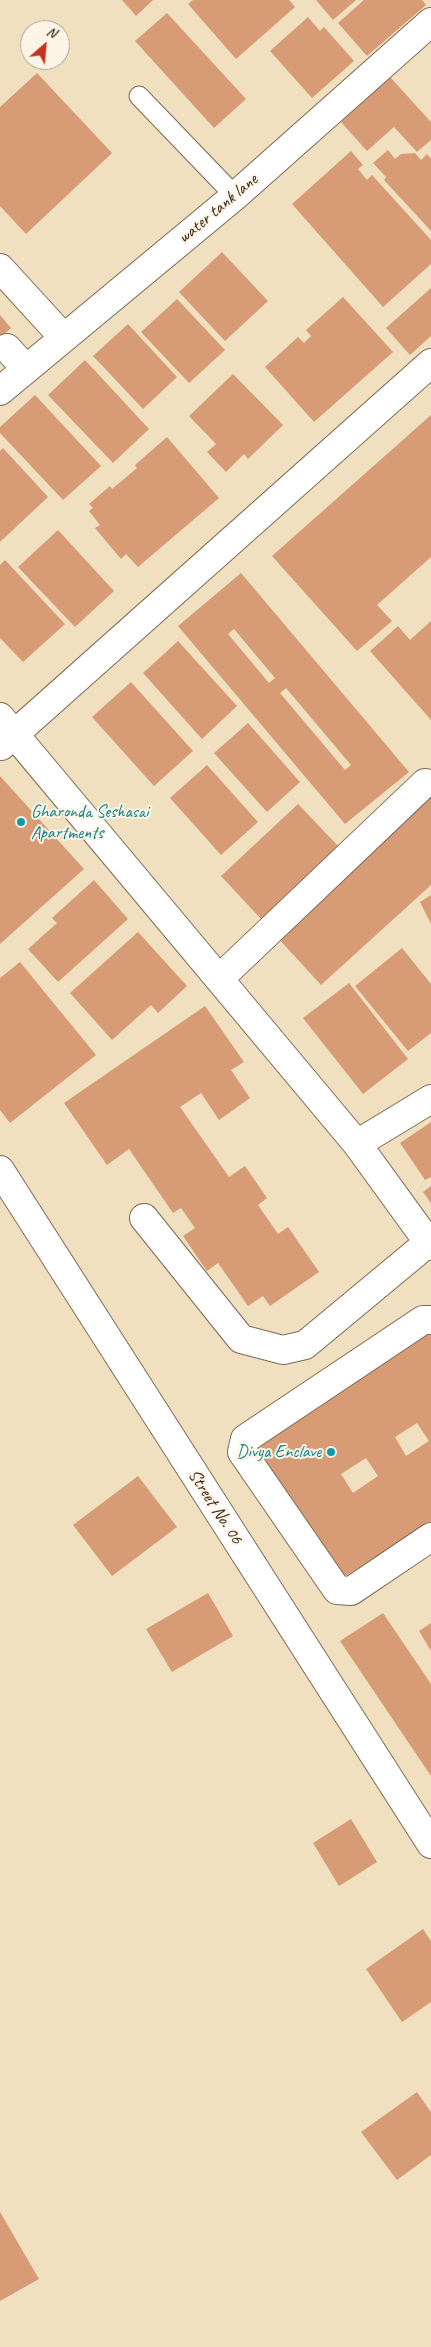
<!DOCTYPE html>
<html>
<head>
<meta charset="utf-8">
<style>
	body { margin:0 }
	#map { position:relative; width:431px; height:2347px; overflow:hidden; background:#f0e0bf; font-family:Caveat,sans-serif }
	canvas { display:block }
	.north { position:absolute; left:20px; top:20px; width:50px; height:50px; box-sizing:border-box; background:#fcf5e5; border:1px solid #afa495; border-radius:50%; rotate:27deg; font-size:14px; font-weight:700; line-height:20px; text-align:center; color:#3b2a1e }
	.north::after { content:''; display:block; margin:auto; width:18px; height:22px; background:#c8321e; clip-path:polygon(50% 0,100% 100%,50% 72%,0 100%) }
</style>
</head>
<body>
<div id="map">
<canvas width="431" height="2347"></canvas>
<div class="north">N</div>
</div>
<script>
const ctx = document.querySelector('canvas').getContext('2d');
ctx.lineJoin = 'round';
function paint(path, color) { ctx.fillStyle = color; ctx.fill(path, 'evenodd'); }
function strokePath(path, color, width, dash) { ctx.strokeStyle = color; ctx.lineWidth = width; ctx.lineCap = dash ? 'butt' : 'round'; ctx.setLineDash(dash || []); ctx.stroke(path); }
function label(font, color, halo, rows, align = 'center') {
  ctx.font = font + ' Caveat,sans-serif'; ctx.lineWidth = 4; ctx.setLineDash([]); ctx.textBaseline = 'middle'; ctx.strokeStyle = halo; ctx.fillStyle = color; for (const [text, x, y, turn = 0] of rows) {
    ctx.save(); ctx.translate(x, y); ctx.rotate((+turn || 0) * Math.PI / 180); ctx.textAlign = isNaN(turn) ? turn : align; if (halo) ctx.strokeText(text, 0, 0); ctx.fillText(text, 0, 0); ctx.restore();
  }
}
paint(new Path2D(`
	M122 0H153L136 16Z
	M193 0H289L295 7 236 59 188 4Z
	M316 0H356L333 20Z
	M364 0H422L426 5 367 56 338 23Z
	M167 13 246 99 214 128 135 41Z
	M308 17 320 31 324 27 354 61 312 98 270 51Z
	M37 73 112 153 26 234 0 206V107Z
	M390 77 431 122V140L417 152 394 127 367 151 341 122Z
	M388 150 395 159 401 154 415 153 421 160 427 154 431 159V231L384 180 386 177 373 163Z
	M351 151 363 165 358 169 367 180 372 175 431 240V264L383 307 292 204Z
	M222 252 268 301 225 341 179 292Z
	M431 288V336L410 355 386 328Z
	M343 297 393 352 314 422 265 367 298 337 304 343 311 336 306 330Z
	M177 299 225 350 189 383 141 332Z
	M0 315 11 328 0 338Z
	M128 324 177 377 143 409 93 356Z
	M85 360 149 429 113 463 48 395Z
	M233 374 283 425 248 459 244 454 226 472 207 452 216 444 189 416Z
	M35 395 101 466 63 500 0 433V427Z
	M431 415V557L377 605 392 621 357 651 272 556Z
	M167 437 219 498 138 567 126 554 121 559 95 528 100 525 89 511 93 508 89 504 110 486 112 489 137 468 135 465Z
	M3 448 48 497 0 542V451Z
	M58 530 114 591 75 627 18 567Z
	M5 560 65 624 23 662 0 638V565Z
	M241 573 409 772 345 824 178 626ZM234 629 275 678 269 683 228 634ZM286 688 351 765 345 770 280 693Z
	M431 621V720L370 651 398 626 410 640Z
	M178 641 237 706 202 739 143 673Z
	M131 682 193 751 154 786 92 717Z
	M248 723 300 782 267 812 214 753Z
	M207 765 258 822 221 855 170 798Z
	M0 776 84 869 0 944Z
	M431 797V885L321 985 277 937Z
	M298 804 339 847 261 919 221 876Z
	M94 880 128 919 58 982 28 949 57 923 52 918Z
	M431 895V924L420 902Z
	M138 932 187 986 158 1013 151 1005 112 1040 70 993Z
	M402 948 431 984V1033L408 1051 355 986Z
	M20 962 96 1055 10 1123 0 1110V978Z
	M349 983 408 1059 363 1094 303 1018Z
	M205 1006 244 1062 231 1070 250 1098 219 1120 201 1093 180 1107 229 1177 245 1166 267 1198 258 1205 278 1234 288 1227 319 1272 270 1306 263 1296 248 1306 218 1263 207 1271 183 1236 195 1228 181 1208 173 1213 129 1149 107 1165 64 1103Z
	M431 1122V1177L425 1180 400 1143Z
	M431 1186V1203L423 1192Z
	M428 1330 431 1334V1521L339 1580 256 1448ZM417 1423 429 1441 406 1456 395 1437ZM366 1458 378 1476 353 1493 341 1474Z
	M138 1476 177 1527 112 1576 73 1525Z
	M208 1593 233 1636 172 1672 146 1629Z
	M383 1613 431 1684V1776L340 1641Z
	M431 1623V1651L419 1631Z
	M351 1819 377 1862 339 1886 313 1843Z
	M423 1929 431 1941V2002L402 2022 366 1969Z
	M417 2092 431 2112V2155L397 2180 361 2132Z
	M0 2212 39 2279 0 2301Z`), '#d79b76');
const lane = new Path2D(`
	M139 96 235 196`);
const street = new Path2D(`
	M0 268 64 338
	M7 348 26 369
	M0 391 235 196 431 22
	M0 717 357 1144 431 1246
	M1 746 431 363
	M219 979 425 783
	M357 1144 431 1099
	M0 1170 431 1844
	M144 1218 241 1339 283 1350 305 1345 429 1242
	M431 1320H423L245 1439 242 1452 337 1590 351 1591 431 1537`);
strokePath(lane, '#7a6a56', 21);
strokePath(street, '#7a6a56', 30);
strokePath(lane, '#fff', 19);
strokePath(street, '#fff', 28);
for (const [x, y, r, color] of [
	[21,822,5,"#0f9aa8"],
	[331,1452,5,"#0f9aa8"]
]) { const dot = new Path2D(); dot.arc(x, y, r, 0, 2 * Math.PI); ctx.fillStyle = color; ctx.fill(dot); strokePath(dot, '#fcf5e5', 2); }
label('18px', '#3b2a1e', '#fcf5e5', [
	["water tank lane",218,209,-40],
	["Street No. 06",215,1507,57]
]);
label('18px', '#0d838f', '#fcf5e5', [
	["Gharonda Seshasai",31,812],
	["Apartments",31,833],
	["Divya Enclave",321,1452,"right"]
], 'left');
</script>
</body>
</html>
